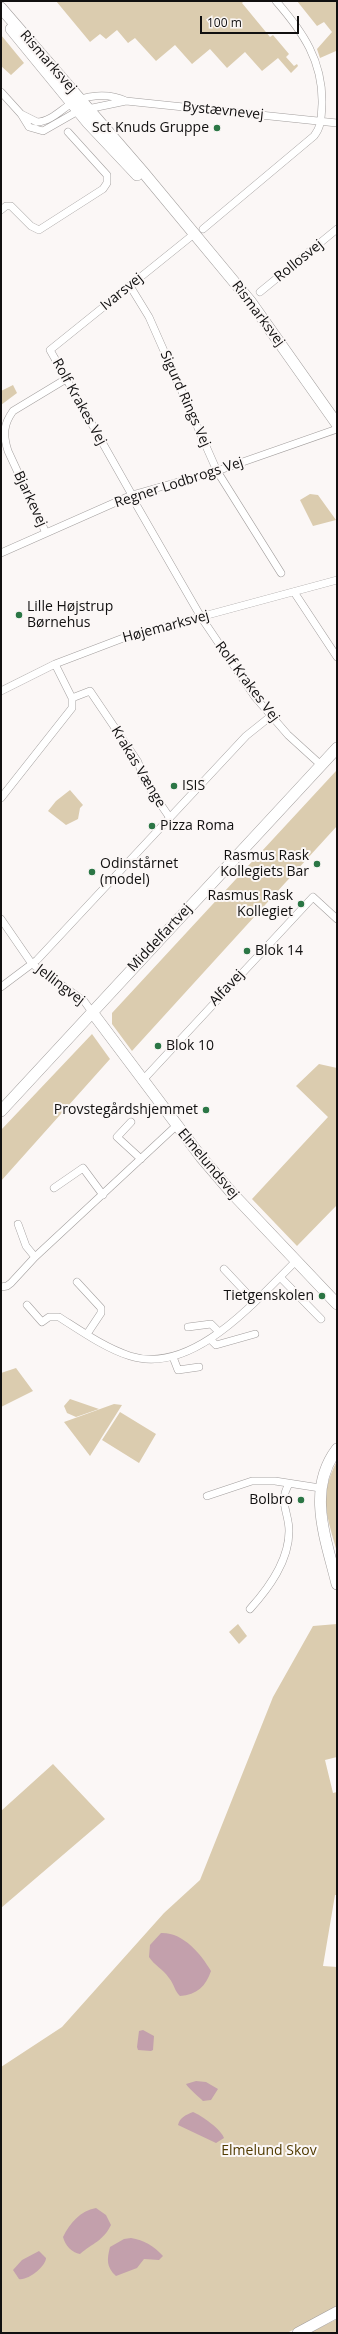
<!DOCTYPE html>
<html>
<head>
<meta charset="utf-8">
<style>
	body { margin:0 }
	#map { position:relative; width:338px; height:2334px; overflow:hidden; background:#fbf7f6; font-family:"Open Sans",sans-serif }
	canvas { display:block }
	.frame { position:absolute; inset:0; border:2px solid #111010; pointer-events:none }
	.scale { position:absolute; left:200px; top:16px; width:99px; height:18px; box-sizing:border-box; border:2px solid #111010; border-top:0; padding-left:5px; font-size:12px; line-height:14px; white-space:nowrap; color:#111010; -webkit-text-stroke:3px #fbf7f6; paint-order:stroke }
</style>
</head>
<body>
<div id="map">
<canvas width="338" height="2334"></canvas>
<div class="frame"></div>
<div class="scale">100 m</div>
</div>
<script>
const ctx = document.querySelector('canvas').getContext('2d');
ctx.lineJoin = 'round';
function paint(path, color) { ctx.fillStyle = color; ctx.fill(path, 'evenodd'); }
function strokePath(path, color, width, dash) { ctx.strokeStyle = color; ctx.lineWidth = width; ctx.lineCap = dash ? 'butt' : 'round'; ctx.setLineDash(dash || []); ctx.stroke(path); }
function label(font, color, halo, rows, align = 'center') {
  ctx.font = font + ' "Open Sans",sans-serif'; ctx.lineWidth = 4; ctx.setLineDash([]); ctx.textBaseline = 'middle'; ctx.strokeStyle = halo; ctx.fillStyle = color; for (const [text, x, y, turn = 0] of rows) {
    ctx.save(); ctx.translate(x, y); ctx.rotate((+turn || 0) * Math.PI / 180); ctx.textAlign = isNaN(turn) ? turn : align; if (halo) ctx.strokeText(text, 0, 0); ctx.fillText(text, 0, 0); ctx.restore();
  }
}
paint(new Path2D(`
	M56 1H244L242 3 270 37 273 35 289 54 286 57 294 66 297 64 298 66 291 73 278 58 262 71 245 52 227 68 210 49 192 64 175 45 156 61 135 38 128 43 117 30 106 39 100 34 90 42Z
	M297 1H337L336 51 320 58 317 49 332 32 324 22 317 26Z
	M1 35 24 63 11 75 1 66Z
	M13 385 17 393 1 405V391Z
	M310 494 318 495 336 520 313 526 300 500Z
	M336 771 337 826 132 1051 112 1024V1013Z
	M70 790 83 805 80 808 78 819 66 825 48 811 56 801Z
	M92 1034 110 1059 1 1181V1130Z
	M319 1064 337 1068V1205L297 1246 252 1199 328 1117 296 1086Z
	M16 1368 33 1391 1 1407V1373Z
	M70 1399 99 1409 76 1417 67 1413 64 1406Z
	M114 1404 122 1405 90 1456 64 1422Z
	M120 1412 156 1434 139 1463 102 1440Z
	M337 1461V1552C327 1515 318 1497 337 1461Z
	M238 1624 247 1636 239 1644 229 1632Z
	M337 1624V1757L325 1760 333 1793 337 1792V1895H335L323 1966 337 1967V2307L287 2333H1V2067L62 2027 164 1913 200 1880 273 1697 313 1626Z
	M53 1764 105 1819 1 1908V1811Z
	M337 2319V2333H309Z`), '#dbccaf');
paint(new Path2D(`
	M161 1933C183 1932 201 1954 211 1971 206 1986 197 1995 180 1996 175 1992 174 1984 169 1978 163 1969 154 1965 149 1957L150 1945Z
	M143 2030 154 2036 153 2050 151 2051 138 2050 137 2047 139 2031Z
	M196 2081 206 2082 218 2089 211 2100 203 2101C199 2097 188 2088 186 2084Z
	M193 2112C201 2115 222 2130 224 2138L216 2143 178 2125C180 2117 186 2115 193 2112Z
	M96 2208 106 2215 111 2225C103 2241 93 2243 80 2254 72 2253 65 2245 63 2237 70 2223 80 2211 96 2208Z
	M131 2238C144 2240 154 2246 163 2256L159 2260 144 2259 137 2268 116 2276C106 2267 107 2259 110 2247L124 2239Z
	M39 2251 46 2258C46 2266 28 2281 19 2279L13 2270 22 2260Z`), '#c3a0ac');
const street = new Path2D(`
	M1 92 21 114 37 122C49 122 60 111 69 105 84 94 110 93 126 101
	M21 114 29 127 43 131 78 111 126 101 337 123
	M1 210 6 206H11L31 226 39 230 103 189 107 183V175L68 132
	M203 229 314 136C322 126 321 117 322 104 323 61 303 32 276 1
	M130 286 149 317 217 471 281 573
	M260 292 337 229
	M132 495 50 350 194 234
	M137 506 201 617 255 697 288 735 321 765
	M46 533 8 451C3 435 3 425 13 411L66 379
	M1 553 132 495 217 471 337 429
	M294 592 337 657
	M1 691 55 664 126 637 337 580
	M72 698 90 691 138 762 144 780 170 818
	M1 798 72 708V698L55 664
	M1 919 32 964 84 1001 92 1012
	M1 987 37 960 246 736 271 716
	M142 1081 313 897 337 919
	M131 1122 117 1137 141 1159
	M54 1188 83 1168 103 1195
	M18 1224 26 1246 35 1257
	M224 1269 254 1301
	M280 1277 321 1319
	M77 1282 101 1308V1313L87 1334
	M1 1287 7 1286 11 1283 35 1257 176 1126
	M27 1305 42 1322 49 1317H59C81 1331 105 1348 130 1356 193 1376 256 1300 296 1261
	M188 1327 211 1324 219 1332
	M210 1339 216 1345 255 1334
	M173 1357 178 1370 199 1367
	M207 1496 252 1481H275L320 1488
	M250 1609C269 1588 289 1561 289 1531 289 1512 278 1502 289 1484`);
const secondary = new Path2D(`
	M1 8 143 172 250 301 337 424
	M11 29 88 123 137 175
	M92 1012 201 1157 231 1192 337 1304
	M1 1111 337 748
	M337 1449C306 1490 326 1539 337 1584
	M298 2333 337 2312`);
strokePath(street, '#a29e9d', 8);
strokePath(secondary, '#a29e9d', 12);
strokePath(street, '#fff', 7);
strokePath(secondary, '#fff', 11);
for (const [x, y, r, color] of [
	[217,128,4,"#2b7645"],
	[19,615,4,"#2b7645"],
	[174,786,4,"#2b7645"],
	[152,826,4,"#2b7645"],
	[317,864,4,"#2b7645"],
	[92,872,4,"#2b7645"],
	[301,904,4,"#2b7645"],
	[247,951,4,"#2b7645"],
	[158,1046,4,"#2b7645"],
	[206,1110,4,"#2b7645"],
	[322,1296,4,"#2b7645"],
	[301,1500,4,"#2b7645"]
]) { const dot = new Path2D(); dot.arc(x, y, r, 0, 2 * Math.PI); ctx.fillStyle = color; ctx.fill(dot); strokePath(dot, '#fbf7f6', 1.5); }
label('14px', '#111010', '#fbf7f6', [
	["Rismarksvej",48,62,49],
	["Bystævnevej",223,111,6],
	["Rollosvej",299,261,-39],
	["Ivarsvej",122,292,-39],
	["Rismarksvej",258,314,53],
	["Sigurd Rings Vej",185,399,66],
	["Rolf Krakes Vej",79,402,61],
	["Regner Lodbrogs Vej",179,483,-18],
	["Bjarkevej",30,499,65],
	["Højemarksvej",166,627,-15],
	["Rolf Krakes Vej",247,682,53],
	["Krakas Vænge",138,767,59],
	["Middelfartvej",160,938,-47],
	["Jellingvej",60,985,37],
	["Alfavej",227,988,-47],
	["Elmelundsvej",208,1164,50]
]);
label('14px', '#111010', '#fbf7f6', [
	["Sct Knuds Gruppe",209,128],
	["Lille Højstrup",27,607,"left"],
	["Børnehus",27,623,"left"],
	["ISIS",182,786,"left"],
	["Pizza Roma",160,826,"left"],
	["Rasmus Rask",309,856],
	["Kollegiets Bar",309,872],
	["Odinstårnet",100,864,"left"],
	["(model)",100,880,"left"],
	["Rasmus Rask",293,896],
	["Kollegiet",293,912],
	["Blok 14",255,951,"left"],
	["Blok 10",166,1046,"left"],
	["Provstegårdshjemmet",198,1110],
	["Tietgenskolen",314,1296],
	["Bolbro",293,1500]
], 'right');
label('14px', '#513b02', '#fbf7f6', [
	["Elmelund Skov",269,2151]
]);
</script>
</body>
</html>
